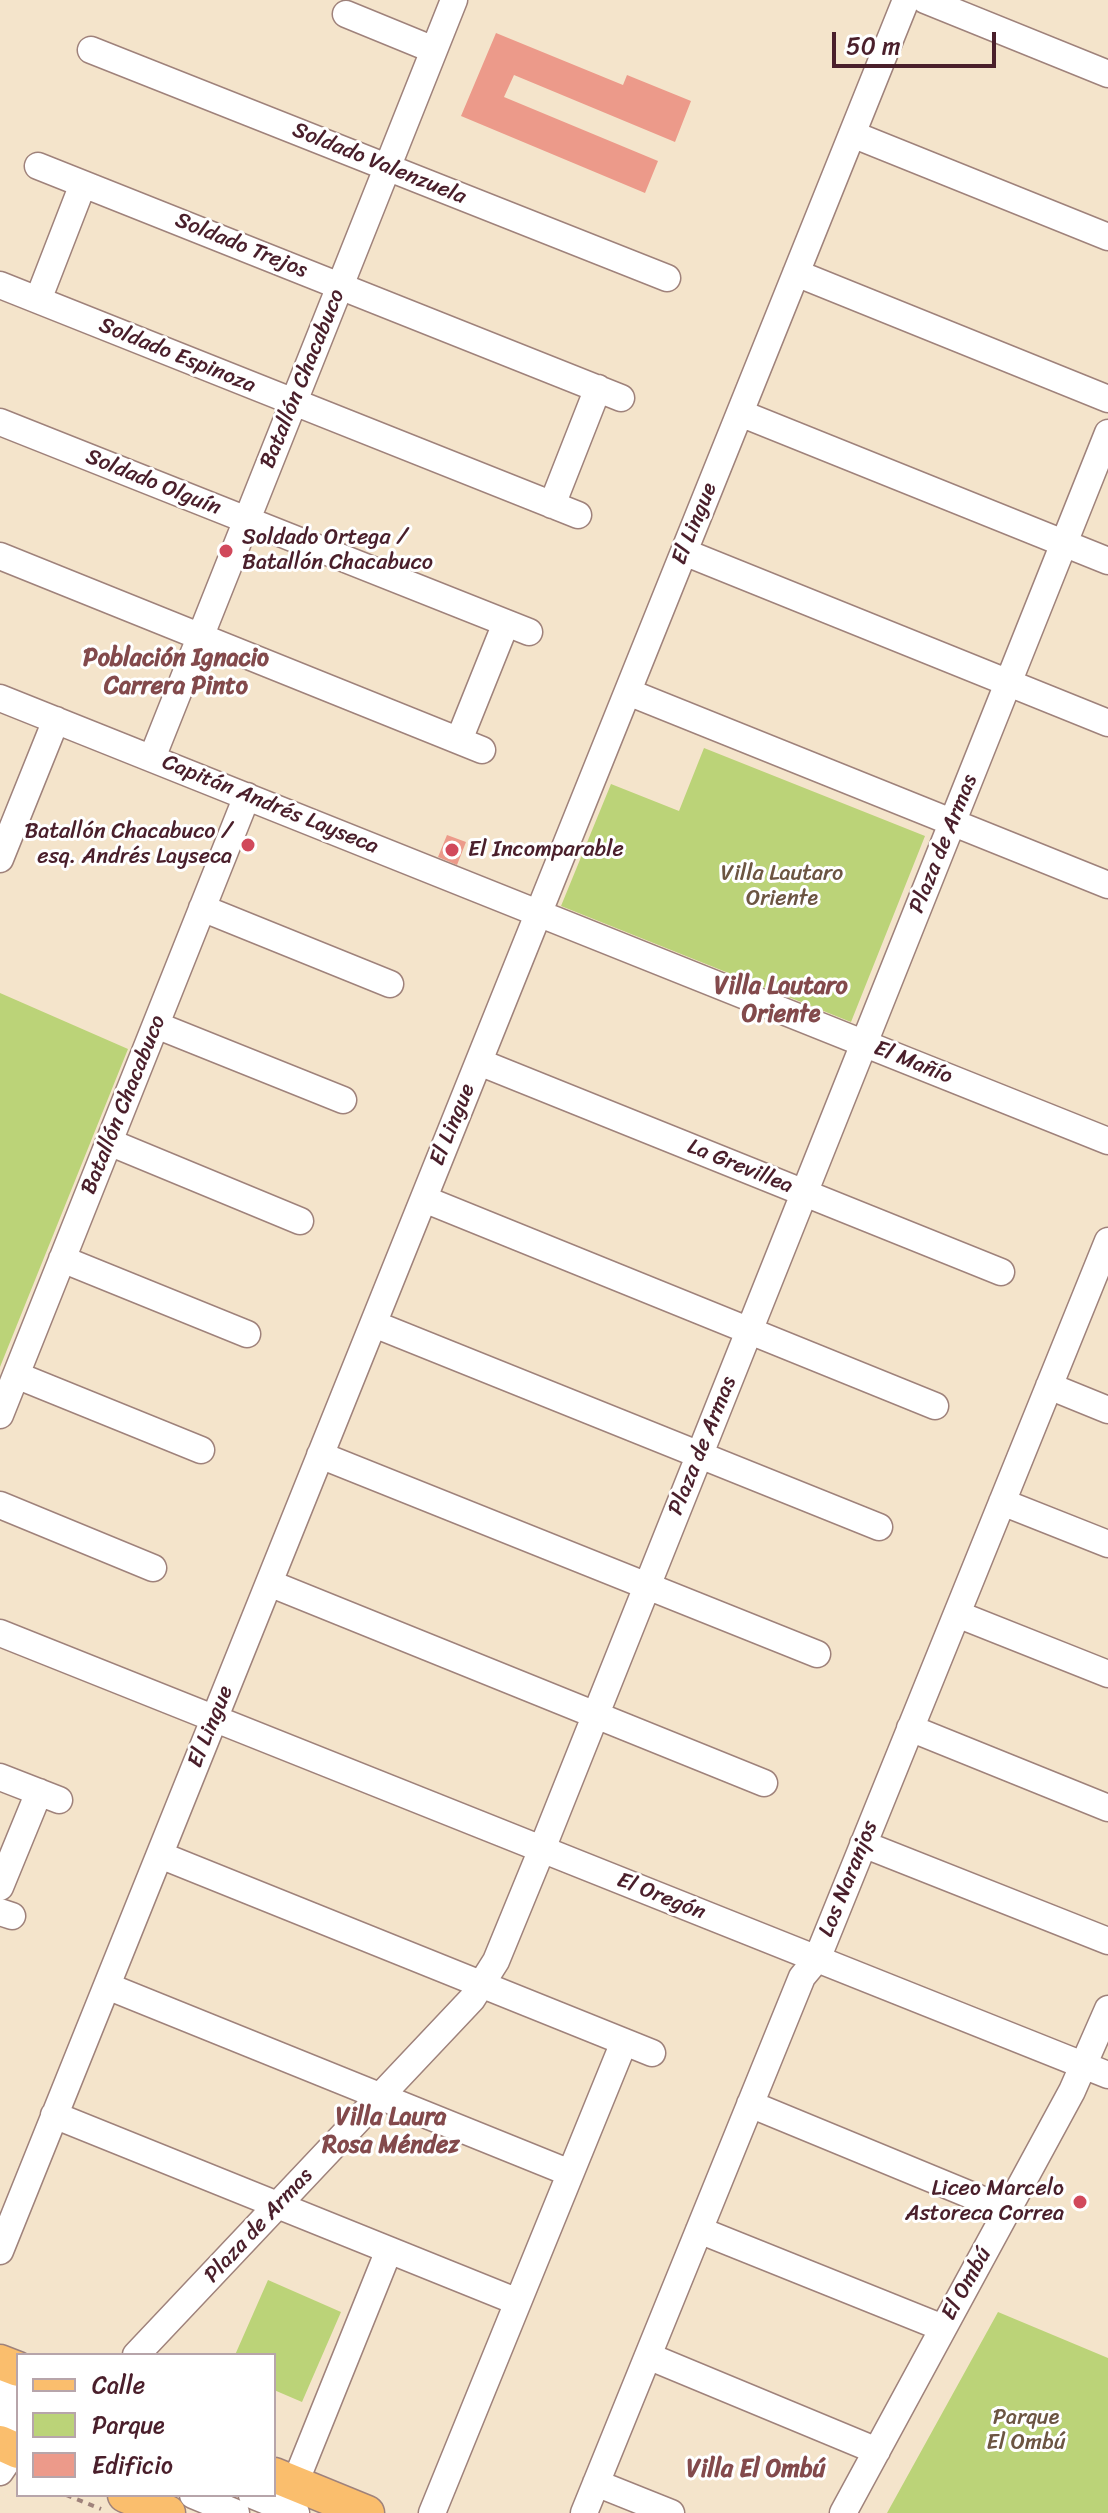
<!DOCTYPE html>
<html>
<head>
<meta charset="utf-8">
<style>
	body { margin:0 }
	#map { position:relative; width:1108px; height:2513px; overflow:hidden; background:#f4e4cb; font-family:Sriracha,sans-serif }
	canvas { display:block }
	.legend { position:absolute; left:16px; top:2353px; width:260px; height:144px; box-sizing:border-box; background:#fff; border:2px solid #b7a5aa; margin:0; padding:10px 14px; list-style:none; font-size:24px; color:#4a1f2b }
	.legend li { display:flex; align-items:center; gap:16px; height:40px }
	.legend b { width:40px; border:2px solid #b7a5aa }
	.scale { position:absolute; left:832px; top:32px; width:164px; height:36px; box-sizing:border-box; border:4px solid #4a1f2b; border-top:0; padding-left:10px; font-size:24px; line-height:28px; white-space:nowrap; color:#4a1f2b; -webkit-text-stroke:6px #fff; paint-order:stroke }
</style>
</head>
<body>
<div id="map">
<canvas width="1108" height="2513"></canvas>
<ul class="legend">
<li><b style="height:10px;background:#fabe6d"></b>Calle</li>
<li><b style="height:22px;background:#bbd378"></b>Parque</li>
<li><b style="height:22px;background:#ec9a8a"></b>Edificio</li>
</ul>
<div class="scale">50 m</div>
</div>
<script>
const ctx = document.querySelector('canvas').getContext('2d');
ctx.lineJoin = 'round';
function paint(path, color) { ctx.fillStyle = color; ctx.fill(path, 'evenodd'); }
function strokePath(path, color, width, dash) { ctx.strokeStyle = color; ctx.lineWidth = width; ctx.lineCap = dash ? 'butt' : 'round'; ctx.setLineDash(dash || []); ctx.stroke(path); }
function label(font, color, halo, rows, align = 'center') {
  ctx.font = font + ' Sriracha,sans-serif'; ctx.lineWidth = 6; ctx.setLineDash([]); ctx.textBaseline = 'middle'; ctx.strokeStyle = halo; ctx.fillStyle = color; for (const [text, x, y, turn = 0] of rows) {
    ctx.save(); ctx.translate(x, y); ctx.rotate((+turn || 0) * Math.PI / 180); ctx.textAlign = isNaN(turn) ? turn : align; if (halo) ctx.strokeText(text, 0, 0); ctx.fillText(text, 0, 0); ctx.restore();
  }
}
paint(new Path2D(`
	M704 748 925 836 851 1022 561 906 611 784 679 811Z
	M0 993 128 1049 0 1367Z
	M268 2280 341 2312 302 2402 274 2390V2355H235Z
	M998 2312 1108 2358V2513H887Z`), '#bbd378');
paint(new Path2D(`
	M496 33 623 85 627 75 691 101 675 142 514 75 504 97 658 161 645 193 461 116Z
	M447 835 466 842 457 865 438 857Z`), '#ec9a8a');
const minor = new Path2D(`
	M925 0 1108 74
	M346 14 434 50
	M91 50 667 278
	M852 134 1108 237
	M38 166 621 398
	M796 273 1108 399
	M0 285 578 515
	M38 300 83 184
	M740 413 1108 561
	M0 422 529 632
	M552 505 598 388
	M684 552 1108 723
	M0 556 482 750
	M628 692 1108 885
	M0 698 1108 1141
	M459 740 506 623
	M152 758 454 0
	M0 859 56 720
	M202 908 390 984
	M156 1025 343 1100
	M479 1062 1001 1272
	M109 1142 300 1221
	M424 1199 935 1406
	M62 1259 247 1334
	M374 1324 879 1527
	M16 1375 201 1450
	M1049 1386 1108 1410
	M0 1415 247 796
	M320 1455 817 1654
	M1002 1502 1108 1544
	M0 1505 153 1568
	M269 1583 764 1783
	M957 1614 1108 1674
	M0 1633 1108 2075
	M910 1728 1108 1808
	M0 1777 59 1800
	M863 1844 1108 1941
	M160 1855 652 2053
	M0 1887 39 1792
	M0 1912 12 1916
	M107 1986 570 2173
	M750 2104 1007 2210
	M54 2115 518 2302
	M699 2230 943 2328
	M0 2251 906 0
	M136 2355 472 1999 496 1961 542 1849 1108 433
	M648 2356 877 2451
	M0 2392 18 2399
	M0 2416 18 2423
	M0 2472 15 2450
	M295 2483 389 2250
	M596 2483 671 2513
	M193 2495 236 2513
	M252 2495 296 2513
	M432 2513 624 2042
	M584 2513 802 1977 817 1959 1108 1241
	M843 2513 1072 2091 1108 2009`);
const major = new Path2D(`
	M0 2362 18 2369
	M0 2443 18 2451
	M274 2475 367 2513
	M125 2495 168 2513`);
strokePath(minor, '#9f827b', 29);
strokePath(major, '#9f827b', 37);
strokePath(new Path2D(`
	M66 2495 101 2509`), '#9f827b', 4, [6, 6]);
strokePath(minor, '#fff', 26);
strokePath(major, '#fabe6d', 34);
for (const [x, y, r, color] of [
	[226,551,8,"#d1495b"],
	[248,845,8,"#d1495b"],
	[452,850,8,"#d1495b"],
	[1080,2202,8,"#d1495b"]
]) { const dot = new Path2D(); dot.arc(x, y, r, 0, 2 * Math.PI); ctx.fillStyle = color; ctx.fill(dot); strokePath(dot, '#fff', 3); }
label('22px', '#4a1f2b', '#fff', [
	["Soldado Valenzuela",379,164,22],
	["Soldado Trejos",241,246,22],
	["Soldado Espinoza",177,356,22],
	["Batallón Chacabuco",303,379,-68],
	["Soldado Olguín",153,483,22],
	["El Lingue",695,524,-68],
	["Capitán Andrés Layseca",270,805,22],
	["Plaza de Armas",944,844,-68],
	["El Mañío",913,1063,22],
	["Batallón Chacabuco",124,1105,-68],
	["El Lingue",453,1125,-68],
	["La Grevillea",740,1167,22],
	["Plaza de Armas",703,1446,-68],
	["El Lingue",211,1727,-68],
	["Los Naranjos",849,1879,-68],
	["El Oregón",661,1897,22],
	["Plaza de Armas",259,2226,-47],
	["El Ombú",967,2284,-61]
]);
label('22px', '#4a1f2b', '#fff', [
	["Soldado Ortega /",242,538],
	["Batallón Chacabuco",242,563],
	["Batallón Chacabuco /",232,832,"right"],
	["esq. Andrés Layseca",232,857,"right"],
	["El Incomparable",468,850],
	["Liceo Marcelo",1064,2189,"right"],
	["Astoreca Correa",1064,2214,"right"]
], 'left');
label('22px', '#6c5542', '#fff', [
	["Villa Lautaro",782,874],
	["Oriente",782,899],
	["Parque",1026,2418],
	["El Ombú",1026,2443]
]);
label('bold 24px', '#834a4c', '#fff', [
	["Población Ignacio",176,659],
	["Carrera Pinto",176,687],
	["Villa Lautaro",781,987],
	["Oriente",781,1015],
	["Villa Laura",391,2118],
	["Rosa Méndez",391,2146],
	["Villa El Ombú",756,2470]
]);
</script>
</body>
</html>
